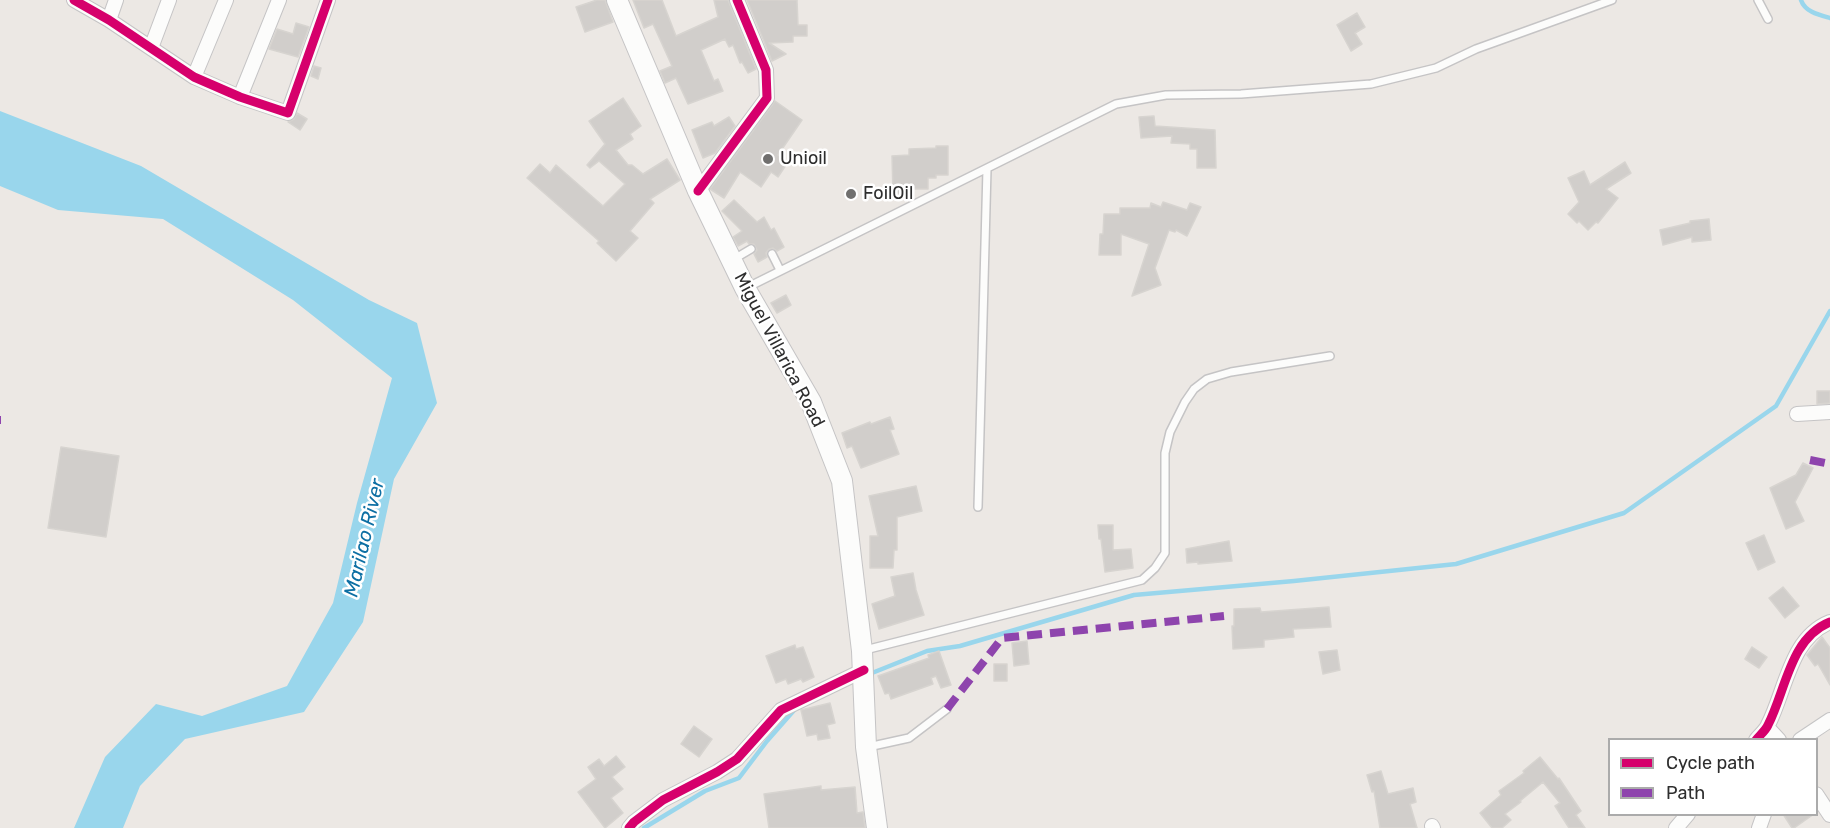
<!DOCTYPE html>
<html>
<head>
<meta charset="utf-8">
<style>
	body { margin:0 }
	#map { position:relative; width:1830px; height:828px; overflow:hidden; background:#ece8e4; font-family:Rubik,sans-serif }
	canvas { display:block }
	.legend { position:absolute; left:1608px; top:738px; width:210px; height:78px; box-sizing:border-box; background:#fff; border:2px solid #ababab; margin:0; padding:8px 10px; list-style:none; font-size:18px; color:#2e2e2e }
	.legend li { display:flex; align-items:center; gap:12px; height:30px }
	.legend b { width:30px; border:2px solid #ababab }
</style>
</head>
<body>
<div id="map">
<canvas width="1830" height="828"></canvas>
<ul class="legend">
<li><b style="height:8px;background:#d6006c"></b>Cycle path</li>
<li><b style="height:8px;background:#8e44ad"></b>Path</li>
</ul>
</div>
<script>
const ctx = document.querySelector('canvas').getContext('2d');
ctx.lineJoin = 'round';
function paint(path, color) { ctx.fillStyle = color; ctx.fill(path, 'evenodd'); }
function strokePath(path, color, width, dash) { ctx.strokeStyle = color; ctx.lineWidth = width; ctx.lineCap = dash ? 'butt' : 'round'; ctx.setLineDash(dash || []); ctx.stroke(path); }
function label(font, color, halo, rows, align = 'center') {
  ctx.font = font + ' Rubik,sans-serif'; ctx.lineWidth = 5; ctx.setLineDash([]); ctx.textBaseline = 'middle'; ctx.strokeStyle = halo; ctx.fillStyle = color; for (const [text, x, y, turn = 0] of rows) {
    ctx.save(); ctx.translate(x, y); ctx.rotate((+turn || 0) * Math.PI / 180); ctx.textAlign = isNaN(turn) ? turn : align; if (halo) ctx.strokeText(text, 0, 0); ctx.fillText(text, 0, 0); ctx.restore();
  }
}
paint(new Path2D(`
	M0 111 141 166 369 300 417 323 437 403 394 479 363 622 304 712 185 739 140 786 123 828H74L105 757 156 704 202 716 287 686 333 603 357 503 392 378 293 300 163 219 58 210 0 186Z`), '#99d6ec');
strokePath(new Path2D(`
	M1801 0C1805 12 1819 15 1830 18
	M872 673 927 651 960 646 1134 595 1294 581 1456 564 1624 513 1776 406 1830 311
	M644 828 705 791 739 778 767 741 796 708`), '#99d6ec', 4.5);
const building = new Path2D(`
	M597 0H605L613 22 585 32 576 7Z
	M633 0H662L676 36 718 17 714 0H728L756 69 748 73 742 62 740 63 733 45 729 47 725 39 701 50 714 81 718 79 723 91 688 104 676 78 665 83 660 71 672 66 653 24 644 28Z
	M747 0H797L798 25H807V36H793V42L769 43 786 54 772 61Z
	M1357 13 1365 27 1355 33 1362 44 1351 51 1337 25Z
	M296 23 309 27 298 57 269 49 277 29 293 34Z
	M314 66 321 68 318 79 311 76Z
	M623 98 641 126 630 134 633 139 616 150 628 165H632L643 174 667 159 680 180 650 199 654 203 630 231 638 238 616 261 597 243 599 241 527 178 540 164 550 173 556 165 603 206 625 184 599 161 590 168 587 165 605 144 589 121Z
	M775 101 802 120 778 155 788 162 778 177 771 172 761 187 740 172 724 198 710 189Z
	M297 113 307 119 300 130 288 122 294 119Z
	M1154 116 1155 126 1215 130 1216 168H1197V149H1190V144L1171 143 1172 136 1141 138 1139 117Z
	M729 117 735 126 715 153 703 158 692 130 712 122 714 126Z
	M936 146H948V175H936V178H928V189H908L909 193 893 194 892 156 909 155V149L936 148Z
	M1625 162 1631 173 1606 189 1618 198 1598 223 1596 222 1588 230 1579 221 1577 223 1568 214 1579 202 1568 178 1584 171 1590 185Z
	M734 200 757 222 764 217 771 230 774 228 784 247 777 251 773 248 769 249 766 253 767 257 758 262 754 254 757 250 754 244H749L747 241 738 246 733 237 742 231 722 211Z
	M1163 202 1187 210 1190 203 1201 207 1187 236 1176 230 1175 232 1169 230 1155 268 1161 285 1132 296 1149 244 1121 234V255H1099L1100 234H1103L1104 214H1120V208H1150L1151 203 1161 207Z
	M1709 219 1711 240 1692 242V237L1663 245 1660 230 1690 223V221Z
	M786 295 791 305 777 313 771 303Z
	M1817 391H1830V403L1817 404Z
	M890 417 894 429 890 430 899 454 861 468 852 446 847 448 842 433 870 422 871 424Z
	M61 447 119 456 106 537 48 528Z
	M1803 463 1813 468 1795 502 1804 521 1786 529 1770 488 1796 475Z
	M916 486 922 511 897 517V550H894L893 568H870V536H878L869 496Z
	M1098 525H1113V550L1131 549 1133 568 1105 572 1101 539H1099Z
	M1764 535 1775 562 1758 570 1746 543Z
	M1229 541 1232 561 1198 564V562L1187 563 1186 549Z
	M913 573 916 590 924 615 879 629 872 604 895 596 891 577Z
	M1783 587 1799 606 1785 618 1769 598Z
	M1329 607 1331 627 1293 629 1294 637 1264 640V647L1233 649 1232 626H1234V609L1260 608 1261 612Z
	M1822 637 1830 648V685L1818 664 1815 666 1807 655Z
	M1027 641 1029 664 1014 666 1012 643Z
	M795 645 796 649 803 647 814 677 803 682 801 679 788 684 786 679 776 683 766 656Z
	M1752 647 1767 657 1759 668 1745 659Z
	M1337 650 1340 670 1323 674 1319 652Z
	M939 651 951 685 941 688 936 676 931 678 933 684 891 699 889 693 885 694 878 676 929 658 928 655Z
	M994 664H1007V681H994Z
	M830 703 835 723 827 725 830 738 818 740 817 734 807 736 801 710Z
	M694 726 712 739 699 757 681 744Z
	M616 756 625 767 612 777 623 789 611 798 623 813 605 828 578 792 596 779 588 767 599 759 604 766Z
	M1540 757 1558 779 1559 778 1581 811 1576 815 1585 828H1569L1555 806 1560 803 1543 782 1520 801 1521 802 1505 814 1511 820 1502 828H1492L1480 813 1501 795 1499 791 1524 773 1523 771Z
	M1381 771 1388 794 1413 788 1416 802 1410 804 1417 828H1380L1374 791 1372 792 1367 775Z
	M821 786V790L855 787 857 813 863 812 865 828H769L764 794Z
	M1783 814H1814L1794 828H1792Z`);
paint(building, '#d1cecb');
strokePath(building, '#d7d4d0', 1.5);
const lane = new Path2D(`
	M1758 0 1768 19
	M772 254 780 270
	M734 259 751 249
	M748 287 1116 104 1166 95 1241 94 1371 84 1436 68 1476 49 1612 0
	M978 507 987 169
	M865 650 1142 580 1155 568 1165 553V453L1170 432 1185 402 1194 389 1207 379 1231 372 1330 356
	M868 747 909 738 947 709`);
const street = new Path2D(`
	M74 0 109 20 194 77 240 97 288 113 328 0
	M109 20 116 0
	M151 48 169 0
	M194 77 226 0
	M240 97 279 0
	M698 191 767 98 766 70 737 0
	M1797 414 1830 412
	M1767 727 1779 740
	M1756 740C1760 735 1766 730 1768 725 1786 690 1790 638 1830 622
	M1800 740 1830 720
	M1816 794 1830 815
	M1432 826 1433 828
	M629 828 634 822 663 800 717 772 737 759 781 710 864 670
	M1676 828 1688 814
	M1759 828 1764 814`);
const secondary = new Path2D(`
	M617 0 698 191 745 288 811 402 842 481 862 651 866 747 877 828`);
strokePath(lane, '#c5c4c5', 10);
strokePath(street, '#c5c4c5', 16);
strokePath(secondary, '#c5c4c5', 22);
strokePath(lane, '#fcfcfb', 7);
strokePath(street, '#fcfcfb', 14);
strokePath(secondary, '#fcfcfb', 20);
strokePath(new Path2D(`
	M0 420H1
	M1810 460 1830 464
	M947 709 1002 638 1224 616`), '#8e44ad', 8, [15, 8]);
strokePath(new Path2D(`
	M74 0 109 20 194 77 240 97 288 113 328 0
	M698 191 767 98 766 70 737 0
	M1756 740C1760 735 1766 730 1768 725 1786 690 1790 638 1830 622
	M629 828 634 822 663 800 717 772 737 759 781 710 864 670`), '#d6006c', 9);
for (const [x, y, r, color] of [
	[768,159,6,"#706f6e"],
	[851,194,6,"#706f6e"]
]) { const dot = new Path2D(); dot.arc(x, y, r, 0, 2 * Math.PI); ctx.fillStyle = color; ctx.fill(dot); strokePath(dot, '#fff', 2); }
label('18px', '#2e2e2e', '#fff', [
	["Unioil",780,159],
	["FoilOil",863,194]
], 'left');
label('18px', '#2e2e2e', '#fff', [
	["Miguel Villarica Road",779,350,62]
]);
label('italic 20px', '#0d6fa3', '#fff', [
	["Marilao River",365,538,-77]
]);
</script>
</body>
</html>
